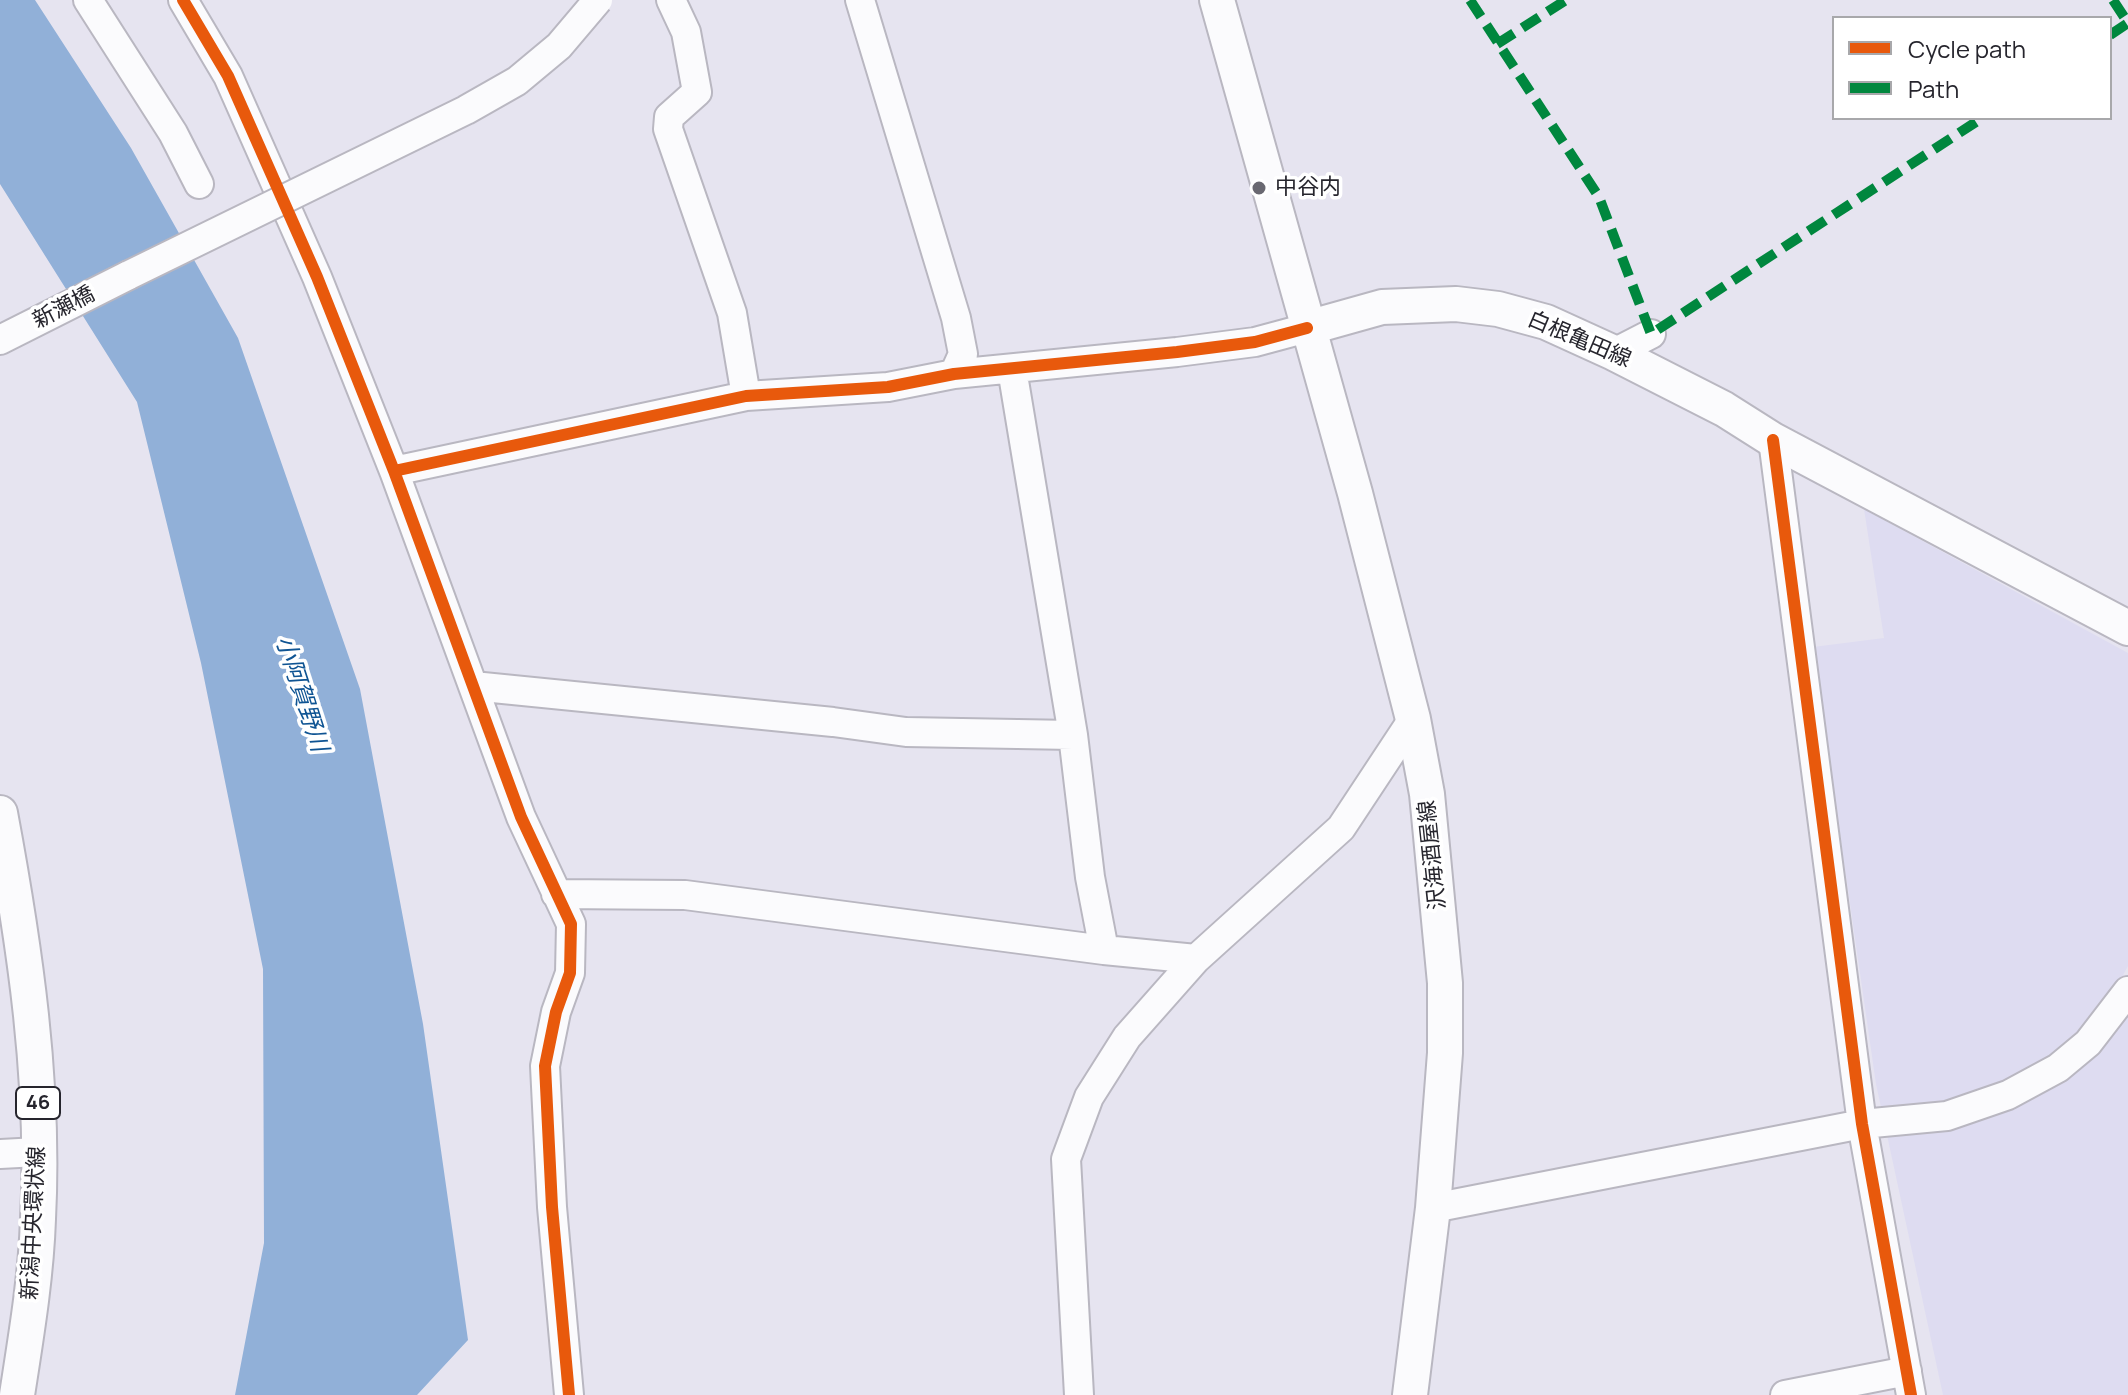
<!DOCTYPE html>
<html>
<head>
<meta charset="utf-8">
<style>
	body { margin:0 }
	#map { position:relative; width:2128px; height:1395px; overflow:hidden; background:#e6e4f0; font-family:Manrope,sans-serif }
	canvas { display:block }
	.legend { position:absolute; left:1832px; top:16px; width:280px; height:104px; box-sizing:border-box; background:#fff; border:2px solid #a8a8ab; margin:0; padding:10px 14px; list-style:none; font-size:24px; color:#26252d }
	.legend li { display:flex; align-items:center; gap:16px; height:40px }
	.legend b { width:40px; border:2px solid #a8a8ab }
</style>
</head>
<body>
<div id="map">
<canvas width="2128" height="1395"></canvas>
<ul class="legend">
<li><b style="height:10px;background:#e8590c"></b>Cycle path</li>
<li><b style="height:10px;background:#00873e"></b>Path</li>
</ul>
</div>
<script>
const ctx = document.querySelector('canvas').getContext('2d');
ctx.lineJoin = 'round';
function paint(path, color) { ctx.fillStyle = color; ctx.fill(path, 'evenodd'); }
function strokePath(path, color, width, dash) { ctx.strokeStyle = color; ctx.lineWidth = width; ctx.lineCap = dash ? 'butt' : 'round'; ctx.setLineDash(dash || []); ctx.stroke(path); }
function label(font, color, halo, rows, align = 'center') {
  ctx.font = font + ' Manrope,"Noto Sans JP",sans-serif'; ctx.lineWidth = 7; ctx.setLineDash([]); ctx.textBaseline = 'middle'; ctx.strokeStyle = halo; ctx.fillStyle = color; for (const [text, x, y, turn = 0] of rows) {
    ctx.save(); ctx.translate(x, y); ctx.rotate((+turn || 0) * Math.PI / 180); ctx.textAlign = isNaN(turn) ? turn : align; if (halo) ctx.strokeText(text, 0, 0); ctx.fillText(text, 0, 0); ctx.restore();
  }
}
paint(new Path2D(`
	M1864 509 2128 653V966L2123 975H2128V1395H1943L1876 1084 1813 647 1884 638Z`), '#dedcf1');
paint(new Path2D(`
	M0 0H35L131 148 238 338 360 689 423 1024 468 1340 417 1395H235L264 1243 263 969 201 663 137 402 0 184Z`), '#91b0d8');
const minor = new Path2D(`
	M88 0 173 133 199 184
	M183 0 228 76 317 277 394 471 521 817 571 924 570 973 556 1012 545 1066 552 1207 569 1395
	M671 0 686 32 697 92 669 117 668 129 732 313 746 396
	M860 0 956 318 963 354 954 374
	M0 340 129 275
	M1614 353 1651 334
	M1012 369 1073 735 1090 877 1104 950
	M1773 440 1862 1124 1911 1395
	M394 471 746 396 888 387 954 374 1177 352 1255 342 1307 328
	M473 686 833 722 906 732 1073 735
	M556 894 685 895 1104 950 1196 959
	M0 1154 38 1152
	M1433 1208 1862 1124 1947 1116 2008 1095 2058 1068 2088 1043 2128 991
	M1079 1395 1066 1159 1089 1097 1127 1037 1196 959 1341 828 1413 719
	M1785 1395 1907 1371`);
const major = new Path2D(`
	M1217 0 1355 493 1413 719 1427 794 1445 983V1053L1433 1208 1410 1395
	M1307 328 1382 307 1456 304 1498 309 1546 322 1614 353 1724 409 1773 440 2128 628
	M0 813C25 947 45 1083 38 1219 36 1278 26 1337 17 1395`);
strokePath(minor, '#b9b7c1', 32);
strokePath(major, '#b9b7c1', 38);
strokePath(minor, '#fbfbfd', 28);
strokePath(major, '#fbfbfd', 34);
const minorBridge = new Path2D(`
	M129 275 466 110 517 81 559 46 598 0`);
strokePath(minorBridge, '#b9b7c1', 32, []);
strokePath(minorBridge, '#fbfbfd', 28);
strokePath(new Path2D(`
	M1470 0 1599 197 1651 334 1982 118
	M2113 0 2128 23
	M2110 35 2128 23
	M1497 44 1566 0`), '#00873e', 10, [20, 10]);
strokePath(new Path2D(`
	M183 0 228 76 317 277 394 471 521 817 571 924 570 973 556 1012 545 1066 552 1207 569 1395
	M1773 440 1862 1124 1911 1395
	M394 471 746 396 888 387 954 374 1177 352 1255 342 1307 328`), '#e8590c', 12);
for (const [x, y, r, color] of [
	[1259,188,8,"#696871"]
]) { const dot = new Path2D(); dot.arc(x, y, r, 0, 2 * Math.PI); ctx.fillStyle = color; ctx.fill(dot); strokePath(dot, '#fff', 3); }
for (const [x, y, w] of [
	[38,1103,44]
]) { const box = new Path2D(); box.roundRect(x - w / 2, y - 16, w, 32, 6); ctx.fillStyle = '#fff'; ctx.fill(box); strokePath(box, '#26252d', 2); }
label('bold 20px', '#26252d', null, [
	["46",38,1103]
]);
label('22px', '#26252d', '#fff', [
	["中谷内",1275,188]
], 'left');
label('22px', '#26252d', '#fff', [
	["新瀬橋",64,308,-27],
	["白根亀田線",1579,340,23],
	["沢海酒屋線",1433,855,-96],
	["新潟中央環状線",34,1223,-87]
]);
label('italic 24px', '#0f5493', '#fff', [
	["小阿賀野川",301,694,72]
]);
</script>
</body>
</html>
